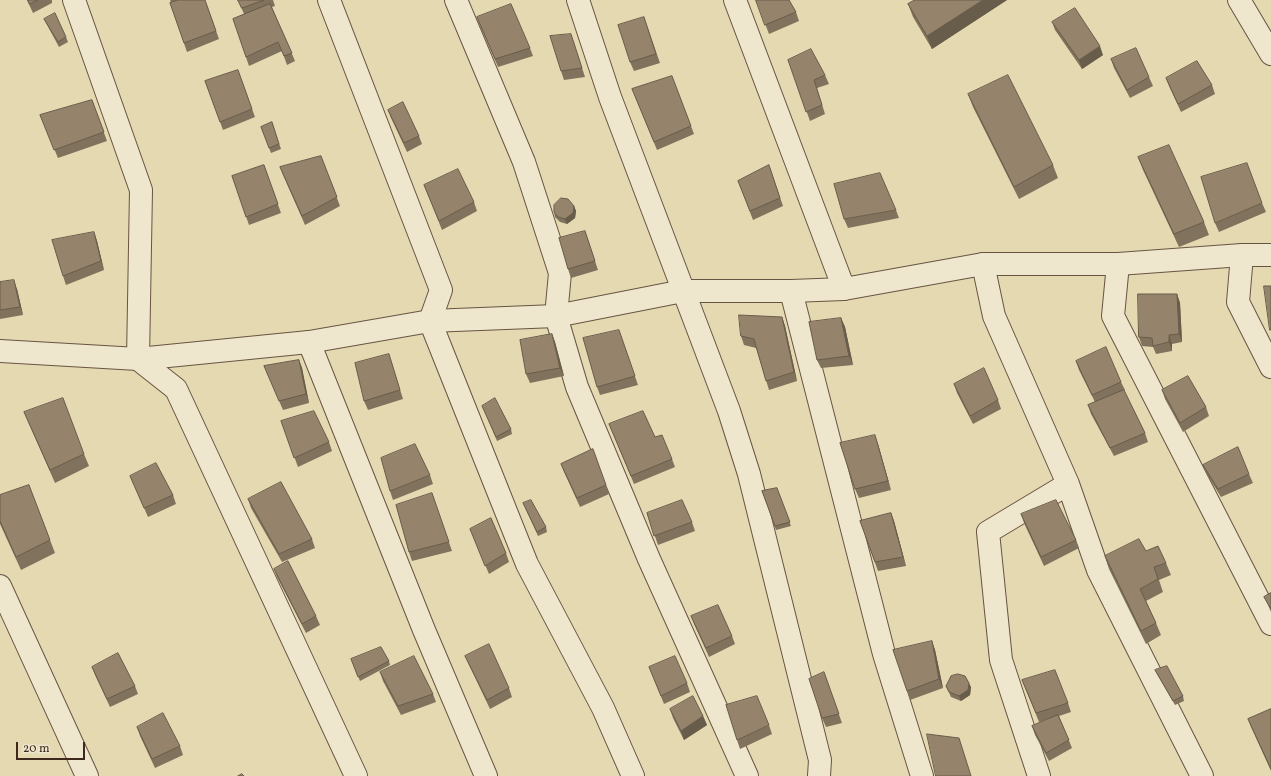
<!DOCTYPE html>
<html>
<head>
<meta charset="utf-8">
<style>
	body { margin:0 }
	#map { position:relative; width:1271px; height:776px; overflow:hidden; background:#e5d9b2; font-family:Vollkorn,serif }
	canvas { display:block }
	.scale { position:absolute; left:16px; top:742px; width:69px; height:18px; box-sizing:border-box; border:2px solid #3e281e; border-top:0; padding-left:5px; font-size:12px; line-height:14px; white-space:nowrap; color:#3e281e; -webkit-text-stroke:3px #eee6cd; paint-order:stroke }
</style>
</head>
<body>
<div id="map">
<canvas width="1271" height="776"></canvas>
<div class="scale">20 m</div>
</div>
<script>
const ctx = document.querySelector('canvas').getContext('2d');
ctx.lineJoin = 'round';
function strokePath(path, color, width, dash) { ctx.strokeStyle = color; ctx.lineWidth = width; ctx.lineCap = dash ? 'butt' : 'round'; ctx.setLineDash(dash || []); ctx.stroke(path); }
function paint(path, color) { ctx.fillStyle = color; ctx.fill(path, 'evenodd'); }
const minor = new Path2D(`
	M74 0 141 190 138 359 176 389 356 776
	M329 0 441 290 430 321 527 564 603 708 633 776
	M456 0 524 162 560 273 556 316 577 387 649 559 747 776
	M578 0 610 97 729 411 749 474 820 760 819 776
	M735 0 844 289
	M1242 255 1238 302 1271 367
	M983 264 994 316 1068 484 1098 570 1202 776
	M1118 264 1113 316 1271 624
	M791 291 884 654 922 776
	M309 342 424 630 486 776
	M0 586 87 776
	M1039 776 1001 660 988 532 1068 484`);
const tertiary = new Path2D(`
	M1239 0 1271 54
	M0 351 138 359 309 342 430 321 556 316 683 291H791L844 289 983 264H1118L1242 255H1271`);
strokePath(minor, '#685443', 24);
strokePath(tertiary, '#685443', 24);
strokePath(minor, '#eee6cd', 22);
strokePath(tertiary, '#eee6cd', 22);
paint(new Path2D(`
	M27 0H52V3L33 13Z
	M170 0H205L219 39 187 52 170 3 171 2Z
	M238 0H273L275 6 272 7 295 61 287 65 282 51 249 66 233 19 244 14Z
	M756 0 796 12 799 21 769 34Z
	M915 0H1007L932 49 913 17 908 4Z
	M477 17 530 48 533 56 498 67 480 26Z
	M644 17 660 63 634 71 630 62Z
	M44 19 66 37 68 42 59 47 46 23Z
	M1052 22 1103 55 1082 69 1055 30Z
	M574 43 585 77 564 80 561 71Z
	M1111 59 1149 77 1153 86 1130 98 1114 68Z
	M788 60 825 75 829 84 817 88 825 114 810 121Z
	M238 70 255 117 223 130 205 81Z
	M672 76 694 134 657 150 632 89Z
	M1166 78 1212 85 1215 94 1181 112 1169 86Z
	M968 94 1053 165 1058 178 1019 199 973 107Z
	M92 100 107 141 58 158 40 115Z
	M388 110 419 136 422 144 407 152 391 118Z
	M272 122 281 149 271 153 261 127Z
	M321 156 340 206 305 225 283 175 280 167Z
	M1138 157 1204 222 1209 235 1179 247 1143 170Z
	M264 165 281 213 249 225 232 176Z
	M769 165 783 206 753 220 738 181Z
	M424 185 474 202 477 211 442 230Z
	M1262 203 1266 212 1219 232 1215 223Z
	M574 206 576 211 575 218 567 224 560 222 555 217 554 212Z
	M896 210 899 218 848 228 844 219Z
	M585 231 598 270 571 278 568 269Z
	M94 232 97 241 104 270 66 285 63 276Z
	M0 282 17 289 23 315 0 319Z
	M1177 294 1180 303 1182 342 1172 344V351L1156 354 1153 347 1142 346 1139 337Z
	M782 317 785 326 797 381 769 390 756 348 744 345 741 336Z
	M841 318 845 327 853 365 821 368 817 360Z
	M619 330 638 385 600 395 597 387Z
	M552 334 555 342 564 376 530 383 526 374Z
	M389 354 403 399 368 410 364 401Z
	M299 360 302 368 309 403 283 410 264 366Z
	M1076 361 1121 382 1125 390 1124 391 1145 433 1148 442 1114 456 1091 414 1088 405 1095 402 1079 370Z
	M954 384 998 400 1001 409 973 424 957 393Z
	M1162 390 1206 407 1209 416 1183 432 1165 399Z
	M484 410 511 429 512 434 497 441Z
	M24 412 84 454 89 466 55 483 29 424Z
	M281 421 329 442 332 451 298 467Z
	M609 424 655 437 672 459 675 467 634 484Z
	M878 444 891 490 859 498 855 489Z
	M593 449 609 494 580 507 564 472 561 464Z
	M1203 465 1249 474 1253 483 1221 497 1206 473Z
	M430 475 433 484 393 500 390 491Z
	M130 476 173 495 176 504 148 517Z
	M29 485 55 553 21 570 0 524V495Z
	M777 488 791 526 776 530 762 491Z
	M432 493 452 551 412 561 409 552Z
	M248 499 312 539 315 548 282 562 251 508Z
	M523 503 546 527 547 532 538 536Z
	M647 513 692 522 695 531 658 545Z
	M891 513 894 521 906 566 878 571 860 521Z
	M1021 514 1076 540 1079 548 1044 566 1024 523Z
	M470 529 506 553 509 562 489 574Z
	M1146 551 1166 563 1171 575 1159 580 1163 592 1146 601 1156 623 1161 635 1146 644 1109 569 1105 556Z
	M274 569 316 616 320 625 306 633 277 577Z
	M1271 593V612L1268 605 1264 597Z
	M691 616 732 636 735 644 709 657 694 624Z
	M932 641 935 650 943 688 910 700 907 691Z
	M465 656 509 688 512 697 490 709 469 665Z
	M351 659 389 661 390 665 360 681Z
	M92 667 135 686 138 694 110 707 95 675Z
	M649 667 687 683 690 692 664 704Z
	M1155 670 1183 696 1184 701 1175 705 1157 674Z
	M380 672 433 694 436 702 401 715 383 681Z
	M824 672 842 723 826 727 822 718Z
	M1022 680 1068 703 1071 712 1059 716 1072 748 1049 761 1035 735 1032 726 1051 718 1039 722Z
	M946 686 971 687 970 695 961 701 951 697Z
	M670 709 703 716 707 725 684 740 673 718Z
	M1271 709V771L1251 727 1248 719Z
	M769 725 772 734 740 749 737 740Z
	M137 727 180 746 183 755 155 768 140 736Z`), '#80725c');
paint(new Path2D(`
	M983 0H1007L932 49 927 36Z
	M1100 46 1103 55 1082 69 1079 60Z
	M574 206 576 211 575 218 567 224 565 219Z
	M94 232 97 241 104 270 101 261Z
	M14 280 17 289 23 315 20 307Z
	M1177 294 1180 303 1182 342 1179 334Z
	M782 317 785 326 797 381 794 372Z
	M841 318 845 327 853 365 849 356Z
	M552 334 555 342 564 376 560 368Z
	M1169 335 1172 344V351L1169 342Z
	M299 360 302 368 309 403 306 394Z
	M875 435 878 444 891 490 888 481Z
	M891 513 894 521 906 566 903 557Z
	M932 641 935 650 943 688 939 679Z
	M969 683 971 687 970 695 961 701 959 696Z
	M703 716 707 725 684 740 681 731Z`), '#685c4b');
const building = new Path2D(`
	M28 0H38L30 4Z
	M178 0H205L216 31 184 43 170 3Z
	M238 0H264L242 8Z
	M756 0H789L796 12 765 25Z
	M915 0H983L927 36 908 4Z
	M270 4 292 53 284 56 278 42 246 57 233 19Z
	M511 4 530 48 495 59 477 17Z
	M1075 8 1100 46 1079 60 1052 22Z
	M55 13 66 37 58 42 44 19Z
	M644 17 656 54 630 62 618 25Z
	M571 34 582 68 561 71 550 36Z
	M1136 48 1149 77 1127 90 1111 59Z
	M811 49 825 75 814 80 822 105 806 112 788 60Z
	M1197 61 1212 85 1178 104 1166 78Z
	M238 70 252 109 220 122 205 81Z
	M1008 75 1053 165 1014 187 968 94Z
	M672 76 691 126 654 142 632 89Z
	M92 100 104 132 54 150 40 115Z
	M403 102 419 136 404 143 388 110Z
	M272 122 279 144 269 148 261 127Z
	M1169 145 1204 222 1174 234 1138 157Z
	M321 156 337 197 302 216 280 167Z
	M1247 163 1262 203 1215 223 1201 177Z
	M264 165 278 204 246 217 232 176Z
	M769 165 780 198 750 211 738 181Z
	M458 169 474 202 439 221 424 185Z
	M880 173 896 210 844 219 834 184Z
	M561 198 568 199 574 206 573 213 565 219 558 217 554 212V205Z
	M585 231 595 261 568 269 559 238Z
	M94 232 101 261 63 276 52 240Z
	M14 280 20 307 0 310V282Z
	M1264 286H1271V330H1270Z
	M1138 294H1177L1179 334 1169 335V342L1153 346 1152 338 1139 337Z
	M739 315 782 317 794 372 766 381 754 339 741 336Z
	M841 318 849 356 817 360 809 322Z
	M619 330 635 376 597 387 583 338Z
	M552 334 560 368 526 374 520 340Z
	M1106 347 1121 382 1092 395 1076 361Z
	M389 354 400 390 364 401 355 363Z
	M299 360 306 394 279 401 264 366Z
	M984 368 998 400 970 416 954 384Z
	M1188 376 1206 407 1180 423 1162 390Z
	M1124 390 1145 433 1110 448 1088 405Z
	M63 398 84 454 50 470 24 412Z
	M495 398 511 429 496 437 482 406Z
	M314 411 329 442 294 458 281 421Z
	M643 411 655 437 662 435 672 459 631 476 609 424Z
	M875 435 888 481 855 489 840 443Z
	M415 444 430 475 390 491 381 458Z
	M1238 447 1249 474 1218 489 1203 465Z
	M593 449 606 485 577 498 561 464Z
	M156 463 173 495 144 508 130 476Z
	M281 482 312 539 279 554 248 499Z
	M29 485 50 540 16 557 0 521V495Z
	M777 488 790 522 775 526 762 491Z
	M432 493 449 542 409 552 396 505Z
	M531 500 546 527 537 532 523 503Z
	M682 500 692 522 654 536 647 513Z
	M1056 500 1076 540 1041 557 1021 514Z
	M891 513 903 557 875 562 860 521Z
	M491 518 506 553 485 566 470 529Z
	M1139 539 1146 551 1158 546 1166 563 1154 567 1158 579 1140 589 1156 623 1141 631 1105 556Z
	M288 561 316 616 302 624 274 569Z
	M1271 593V609L1264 597Z
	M718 605 732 636 706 648 691 616Z
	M932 641 939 679 907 691 893 650Z
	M489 644 509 688 487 700 465 656Z
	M381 647 389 661 358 677 351 659Z
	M118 653 135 686 107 699 92 667Z
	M414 656 433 694 398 706 380 672Z
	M675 656 687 683 661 696 649 667Z
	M1167 666 1183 696 1173 701 1155 670Z
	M1055 670 1068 703 1036 713 1022 680Z
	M824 672 839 714 822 718 809 679Z
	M958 674 965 676 969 683 968 690 959 696 949 692 946 686 951 676Z
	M693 696 703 716 681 731 670 709Z
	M757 696 769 725 737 740 726 705Z
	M1271 709V769L1248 719Z
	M163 713 180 746 152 759 137 727Z
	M1058 715 1069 740 1046 753 1032 726Z
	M927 734 959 738 971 776H936Z
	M242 774 244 776H238Z`);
paint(building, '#95846b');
strokePath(building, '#685c4b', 1);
</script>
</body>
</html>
